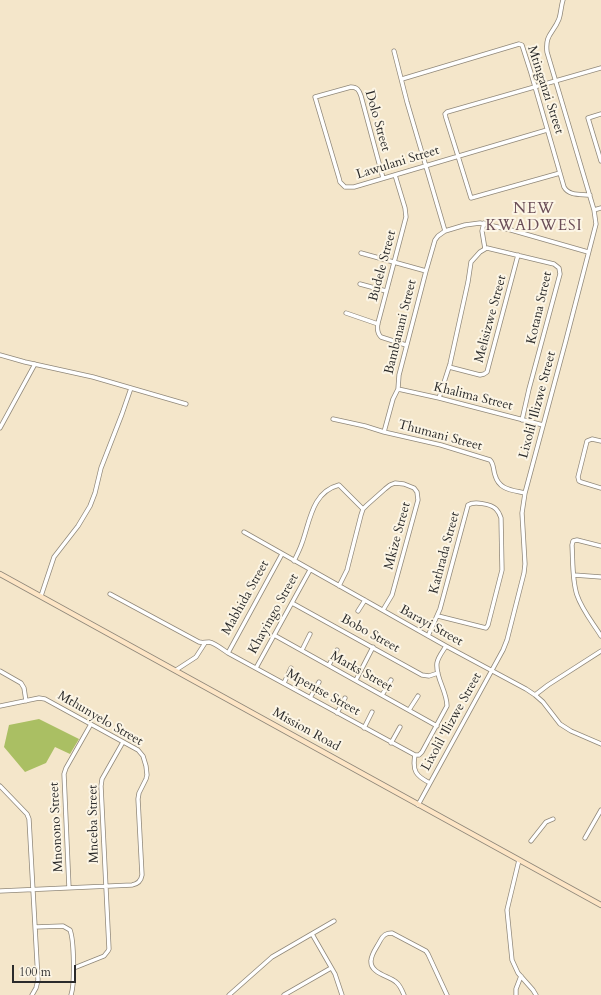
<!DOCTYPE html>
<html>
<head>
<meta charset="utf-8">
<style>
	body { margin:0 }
	#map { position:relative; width:601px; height:995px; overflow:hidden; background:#f4e6ca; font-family:Cardo,serif }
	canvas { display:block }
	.scale { position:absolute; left:12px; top:965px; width:64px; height:18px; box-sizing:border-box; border:2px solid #2b2b2b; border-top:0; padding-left:5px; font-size:12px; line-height:14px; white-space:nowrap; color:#2b2b2b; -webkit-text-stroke:3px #fcf5e5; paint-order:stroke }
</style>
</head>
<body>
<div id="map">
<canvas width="601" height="995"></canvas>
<div class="scale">100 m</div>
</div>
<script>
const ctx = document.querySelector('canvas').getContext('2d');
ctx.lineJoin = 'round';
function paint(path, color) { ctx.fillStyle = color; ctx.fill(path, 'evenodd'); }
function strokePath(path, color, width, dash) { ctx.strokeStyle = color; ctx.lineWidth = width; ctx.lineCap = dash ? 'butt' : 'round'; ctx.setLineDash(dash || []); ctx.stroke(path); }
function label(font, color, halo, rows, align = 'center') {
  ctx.font = font + ' Cardo,serif'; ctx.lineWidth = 4; ctx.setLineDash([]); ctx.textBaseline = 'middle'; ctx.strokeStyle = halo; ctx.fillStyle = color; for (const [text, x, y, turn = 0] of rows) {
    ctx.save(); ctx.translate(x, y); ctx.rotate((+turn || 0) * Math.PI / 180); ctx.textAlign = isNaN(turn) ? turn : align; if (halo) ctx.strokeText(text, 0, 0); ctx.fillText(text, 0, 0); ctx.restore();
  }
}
paint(new Path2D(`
	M39 719 79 739 70 754 55 747 46 763 25 772 4 747 9 725Z`), '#aabf63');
const street = new Path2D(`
	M394 51 407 102 445 231
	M402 79 519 44 522 45 531 73 564 187C569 196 580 194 590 195
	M601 114 588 118 601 161
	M560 173 471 198 458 156 446 118 445 114 447 112 601 68
	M395 175 405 208 406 217 378 323C377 328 377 333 381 337L406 345
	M383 178 361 96C359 90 357 87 351 87L315 97 339 178 340 182 345 187H354L547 130
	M594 210 601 208
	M484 223 482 231 485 249
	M361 253 426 271
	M360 284 386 291
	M346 313 378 324
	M0 355 25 362 93 377 186 404
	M449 367 480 375 484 374 487 372 518 255
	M398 389 439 398 543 425
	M439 398 450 364 468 282 471 262 480 252 485 249 487 248 554 264 559 268 560 274 529 389 522 420
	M333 419 365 426 384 432 441 445 490 460C494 464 493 469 495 475 499 490 512 490 525 493
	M0 428 35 364
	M384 432 393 399 398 389 399 375 426 271 435 240 438 236 445 231 465 225 480 223 511 230 588 252
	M601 441 592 439 587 441 578 477 579 481 581 482 601 488
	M244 532 446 646 526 689 535 695 543 702 560 724 571 731 601 744
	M601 546 577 540 573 541 572 545C573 562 572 580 577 595 582 610 593 623 601 636
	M294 561C297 555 300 549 302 543 310 521 312 492 339 485L363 509
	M574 575 601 577
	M339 586 347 570 361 515 363 509 367 505 385 489 390 485 395 483 404 484 414 488 417 492 418 500 392 595 383 610
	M110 594 199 642C203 643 205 642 209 642 215 643 222 649 228 653L415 755H419L422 752 447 706C447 691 435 677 437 663 438 657 443 651 446 646
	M41 596 54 557 78 526 90 506 95 493 101 468 122 414 131 388
	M292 603 422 675 429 676 438 673
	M358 611 365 600
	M274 635 437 726
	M428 636 440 609 468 505C474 501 491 504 496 509 499 512 500 515 501 518L502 570 488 625 486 628 438 616
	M302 650 310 634
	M228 653 282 554
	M329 665 337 650
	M256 668 310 570
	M176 670 196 657 205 643
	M0 671 21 683 24 688 26 701
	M356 680 373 647
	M284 683 291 668
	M382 695 391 680
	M535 695 548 685 601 651
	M310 698 319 682
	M0 706 39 698 45 699 138 750 143 756 146 766 147 775 146 779 139 793 138 799 142 875C141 881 138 884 132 885L0 891
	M409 710 418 696
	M337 713 345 698
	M364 728 372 712
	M391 743 400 727
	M415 755C412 771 416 776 430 783
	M0 786 27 814 29 819 38 980 36 988 32 995
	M418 805 503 650 507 640 524 573 525 564 522 513 525 493 566 340 596 224 594 210 547 52C545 34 553 34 559 19 561 13 561 6 563 0
	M585 838 601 810
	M531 841 546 822 553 819
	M519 860 507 910 512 960 518 973 533 990 536 995
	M69 888 64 774 66 768 91 724
	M35 927 63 926 70 930C74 940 75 984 71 995
	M312 934 335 974 342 995
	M74 968 104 956 108 951 109 949 101 786 102 779 123 742
	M229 995 272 957 334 921
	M284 995 331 968
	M404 995C402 990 400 985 396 982 389 976 370 973 371 961 371 954 377 947 380 941 383 935 386 933 392 933L426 951 428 954 447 995
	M516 995V989L521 976`);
const secondary = new Path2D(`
	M0 574 601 905`);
strokePath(street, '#90887a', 5);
strokePath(secondary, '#90887a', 6);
strokePath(street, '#fff', 3.5);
strokePath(secondary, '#fde5c5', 4.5);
label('13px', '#2b2b2b', '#fcf5e5', [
	["Mtinganzi Street",545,90,72],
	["Dolo Street",377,121,74],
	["Lawulani Street",398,163,-17],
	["Budele Street",383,266,-75],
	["Kotana Street",540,308,-77],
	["Melisizwe Street",491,319,-75],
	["Bambanani Street",401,327,-76],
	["Khalima Street",473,397,14],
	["Lixolil 'Ilizwe Street",538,405,-75],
	["Thumani Street",440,436,15],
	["Mkize Street",398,536,-75],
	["Kathrada Street",445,553,-75],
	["Mabhida Street",246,598,-61],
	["Khayingo Street",274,614,-61],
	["Barayi Street",431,626,29],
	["Bobo Street",370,634,29],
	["Marks Street",361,672,29],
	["Mpentse Street",323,693,29],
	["Mthunyelo Street",100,719,30],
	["Lixolil 'Ilizwe Street",452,722,-61],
	["Mission Road",306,730,29],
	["Mnceba Street",94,824,-91],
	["Mnonono Street",57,827,-93]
]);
ctx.letterSpacing = '1px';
label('15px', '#6a4d57', '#fcf5e5', [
	["NEW",534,210],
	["KWADWESI",534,227]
]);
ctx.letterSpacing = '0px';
</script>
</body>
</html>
